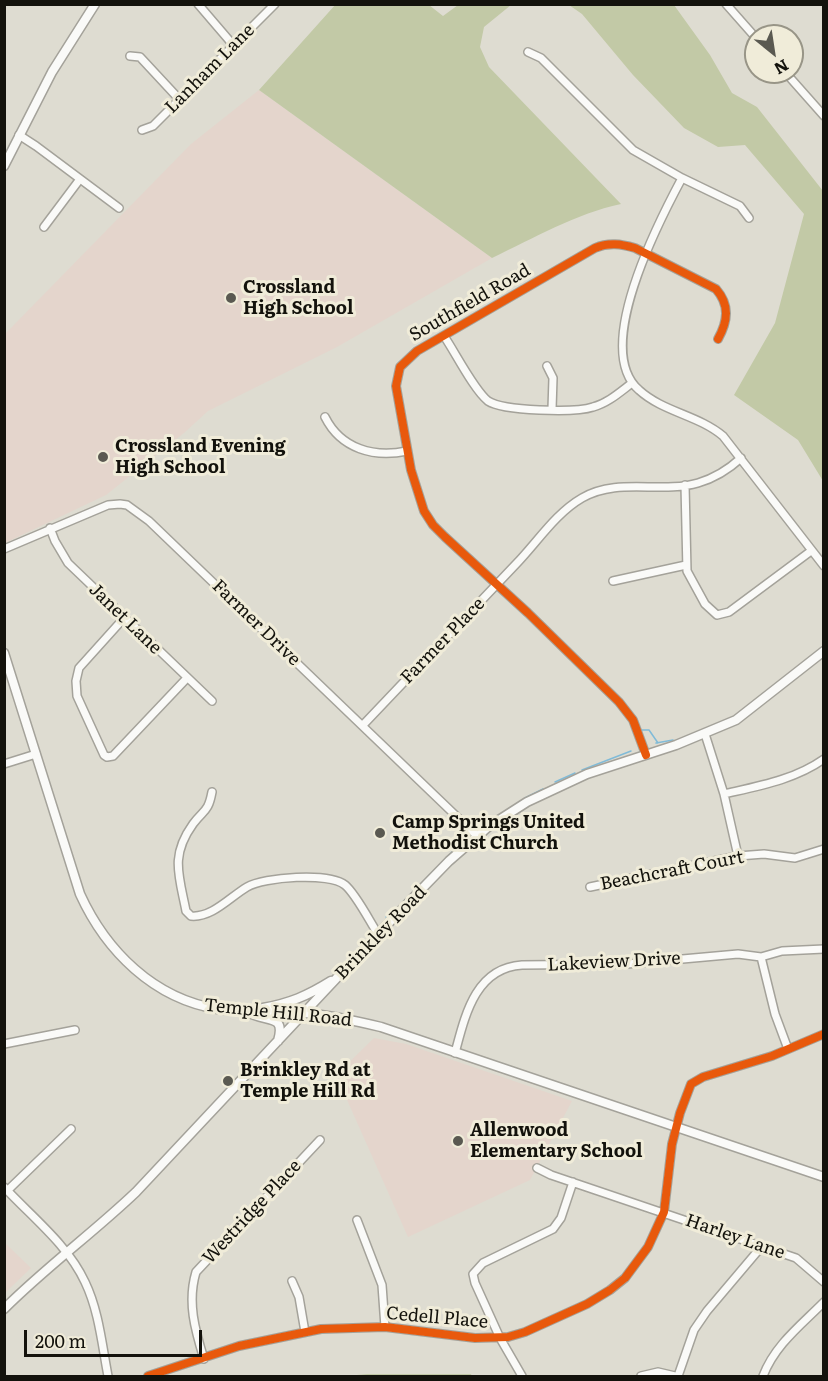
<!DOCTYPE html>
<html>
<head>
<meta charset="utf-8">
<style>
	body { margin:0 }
	#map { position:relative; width:828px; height:1381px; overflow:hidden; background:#dedcd1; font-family:Literata,serif }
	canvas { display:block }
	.frame { position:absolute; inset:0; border:6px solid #13120c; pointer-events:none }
	.north { position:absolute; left:744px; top:24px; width:60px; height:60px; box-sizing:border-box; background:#f0ecd9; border:2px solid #989587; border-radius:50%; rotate:150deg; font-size:16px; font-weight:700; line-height:24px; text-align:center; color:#13120c }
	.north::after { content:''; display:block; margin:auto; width:21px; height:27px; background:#5a5951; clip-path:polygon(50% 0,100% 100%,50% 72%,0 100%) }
	.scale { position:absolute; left:24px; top:1330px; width:178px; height:27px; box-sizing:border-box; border:3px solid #13120c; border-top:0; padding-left:8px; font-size:18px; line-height:21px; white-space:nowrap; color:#13120c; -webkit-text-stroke:4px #f0ecd9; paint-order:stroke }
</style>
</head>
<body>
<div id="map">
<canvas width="828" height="1381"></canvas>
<div class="frame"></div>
<div class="north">N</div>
<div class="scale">200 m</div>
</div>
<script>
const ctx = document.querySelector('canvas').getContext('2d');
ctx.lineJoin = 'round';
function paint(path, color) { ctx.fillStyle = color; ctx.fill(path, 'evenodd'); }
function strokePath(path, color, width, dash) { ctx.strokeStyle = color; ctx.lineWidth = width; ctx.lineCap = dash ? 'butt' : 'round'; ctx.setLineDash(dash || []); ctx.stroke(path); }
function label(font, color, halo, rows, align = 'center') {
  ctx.font = font + ' Literata,serif'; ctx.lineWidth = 6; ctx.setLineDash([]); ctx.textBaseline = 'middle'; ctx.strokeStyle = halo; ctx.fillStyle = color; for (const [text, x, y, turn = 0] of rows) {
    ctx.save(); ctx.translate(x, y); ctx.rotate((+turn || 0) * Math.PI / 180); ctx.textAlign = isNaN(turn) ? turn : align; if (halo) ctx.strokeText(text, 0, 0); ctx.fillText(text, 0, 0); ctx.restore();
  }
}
paint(new Path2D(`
	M259 90 492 258 337 347 208 411 184 433 106 495 5 543 4 335 191 144Z
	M374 1038 406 1044 572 1101 530 1180 408 1237 336 1075Z
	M5 1243 31 1268 5 1293Z`), '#e4d5cc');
paint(new Path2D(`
	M336 4 429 5 443 16 458 5H511L484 27 480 47 489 67 621 204C575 214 534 238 492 258L259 90Z
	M569 5H674L710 55 732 93 757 107 823 191V481L798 440 734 395 775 323 804 214 745 145 718 147 684 128 633 75 582 14Z
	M367 1374H471L472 1376H346Z`), '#c2c9a6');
strokePath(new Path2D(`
	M642 730H649L658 743
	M656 743 673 740
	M582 770 631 751
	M555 782 575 773
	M525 798 543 789
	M492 820 519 802
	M405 900 463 841
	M386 917 393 912`), '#80bbd8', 1.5);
const minor = new Path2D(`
	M198 4 234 46
	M726 4 756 38
	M528 52 541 58 633 150 682 178 740 206 749 218
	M130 56 140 57 180 100
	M785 72 824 116
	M142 130 153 126 275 4
	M19 135 36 146 119 208
	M682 178C659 221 592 349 639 390 663 412 698 415 723 436L824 566
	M44 227 80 179
	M444 336C455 352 474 390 488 401 503 411 575 413 593 407 608 403 620 392 632 383
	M547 366 553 378 552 409
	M325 417C341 449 374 458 407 451
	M685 485 687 571 705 604 717 615 729 612 811 551
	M50 528 55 541 68 563 212 701
	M4 549 108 505 120 504 127 505 149 521 477 836
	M613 581 686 565
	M124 618 79 668 76 681 77 696 104 755 107 757 113 756 187 678
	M363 725C414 671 466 617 517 563 538 541 556 513 582 498 618 477 660 494 698 483 715 478 729 469 741 458
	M705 734 724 794 738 856
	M646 755 633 720 619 702 528 613 445 537 433 525 424 511 411 470 396 386 400 367 417 351 595 248C609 242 621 244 635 248L716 289C730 305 728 321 718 339
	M4 764 36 754
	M212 792C208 813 204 809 193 824 170 856 179 875 186 911L191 916C212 918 230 897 247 887 264 877 329 872 345 885 356 894 370 922 378 934
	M724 794C759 786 794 780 824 759
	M590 887 738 856 764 854 795 858 824 849
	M761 957 775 1014 788 1049
	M4 1044 75 1030
	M455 1053C465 1016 475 968 522 965L627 964 738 954 761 957 782 951 824 949
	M537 1168 551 1175 796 1258 824 1282
	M4 1187C32 1217 68 1245 85 1282 99 1311 102 1345 108 1376
	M8 1190 71 1129
	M357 1220 382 1285 385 1327
	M292 1281 299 1297 305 1332
	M204 1359C195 1330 187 1302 196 1272L320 1140
	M148 1376 239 1346 321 1329 385 1327 475 1338 508 1337 525 1332 587 1304 610 1290 625 1278 648 1247 664 1212 672 1144 680 1113 691 1084 703 1077 772 1056 824 1034
	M522 1376 500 1338 475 1283 473 1274 483 1263 553 1229 561 1218 573 1182
	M641 1376 658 1372 675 1376
	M678 1376 694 1330 707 1311 762 1246
	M763 1376C775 1345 800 1326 824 1302`);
const major = new Path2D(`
	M4 166 52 72 95 4
	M4 653 80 894C106 951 154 999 218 1009 246 1013 276 1011 304 1013 330 1015 356 1021 381 1027L824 1177
	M263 1008C290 1003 307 996 331 981
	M247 1012C267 1023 286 1013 278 1041
	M4 1309C46 1267 93 1233 136 1192L378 934 449 861 488 827 527 802 587 774 676 745 736 720 824 651`);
strokePath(minor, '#a4a29a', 10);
strokePath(major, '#a4a29a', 11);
strokePath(minor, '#fafaf8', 7);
strokePath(major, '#fafaf8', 8);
strokePath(new Path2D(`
	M646 755 633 720 619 702 528 613 445 537 433 525 424 511 411 470 396 386 400 367 417 351 595 248C609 242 621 244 635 248L716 289C730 305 728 321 718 339
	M148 1376 239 1346 321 1329 385 1327 475 1338 508 1337 525 1332 587 1304 610 1290 625 1278 648 1247 664 1212 672 1144 680 1113 691 1084 703 1077 772 1056 824 1034`), '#e8590c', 8);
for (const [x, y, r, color] of [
	[231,298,6,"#5a5951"],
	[103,457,6,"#5a5951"],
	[380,833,6,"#5a5951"],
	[228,1081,6,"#5a5951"],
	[458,1141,6,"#5a5951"]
]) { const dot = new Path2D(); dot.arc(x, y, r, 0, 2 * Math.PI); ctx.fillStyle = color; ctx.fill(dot); strokePath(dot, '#f0ecd9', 2); }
label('18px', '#13120c', '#f0ecd9', [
	["Lanham Lane",210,69,-45],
	["Southfield Road",470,303,-30],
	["Janet Lane",125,619,44],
	["Farmer Drive",256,623,44],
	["Farmer Place",443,641,-46],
	["Beachcraft Court",672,871,-11],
	["Brinkley Road",381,933,-46],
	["Lakeview Drive",614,962,-3],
	["Temple Hill Road",278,1013,6],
	["Westridge Place",252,1212,-47],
	["Harley Lane",735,1237,19],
	["Cedell Place",437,1318,5]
]);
label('bold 18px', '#13120c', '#f0ecd9', [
	["Crossland",243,288],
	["High School",243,309],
	["Crossland Evening",115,447],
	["High School",115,468],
	["Camp Springs United",392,823],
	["Methodist Church",392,844],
	["Brinkley Rd at",240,1071],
	["Temple Hill Rd",240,1092],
	["Allenwood",470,1131],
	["Elementary School",470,1152]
], 'left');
</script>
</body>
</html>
